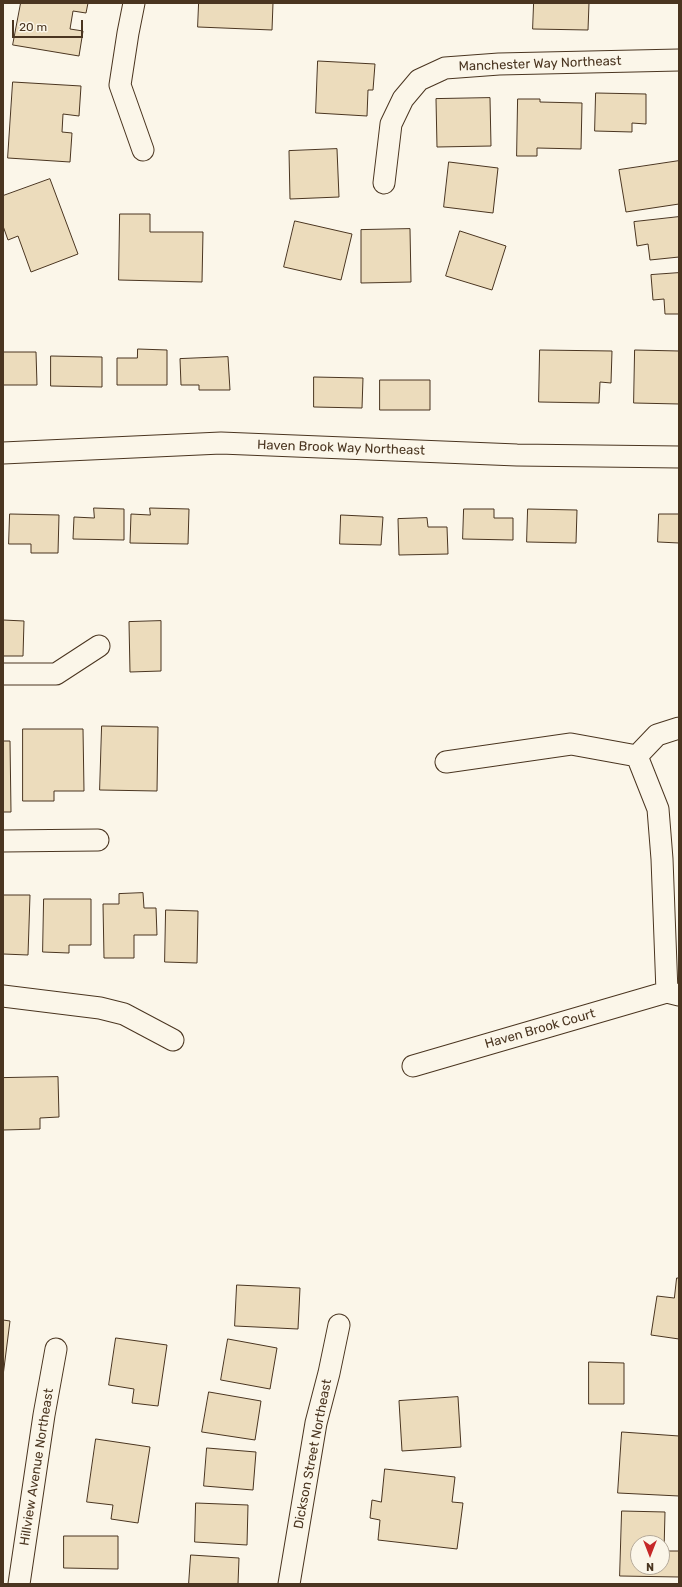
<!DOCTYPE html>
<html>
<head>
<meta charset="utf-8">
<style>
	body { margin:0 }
	#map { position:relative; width:682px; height:1587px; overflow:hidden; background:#fbf6e9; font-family:Rubik,sans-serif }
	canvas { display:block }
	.frame { position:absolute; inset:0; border:4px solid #4a3520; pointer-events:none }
	.north { position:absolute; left:630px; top:1535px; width:40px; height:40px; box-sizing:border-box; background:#fbf6e9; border:1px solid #b4a999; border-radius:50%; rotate:180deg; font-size:11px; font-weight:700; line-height:16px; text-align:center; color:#4a3520 }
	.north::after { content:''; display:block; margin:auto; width:14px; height:18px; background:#c62828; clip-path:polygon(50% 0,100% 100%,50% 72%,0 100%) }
	.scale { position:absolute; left:12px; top:20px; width:71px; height:18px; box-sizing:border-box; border:2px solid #4a3520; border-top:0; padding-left:5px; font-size:12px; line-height:14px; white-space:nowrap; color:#4a3520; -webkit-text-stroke:3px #fbf6e9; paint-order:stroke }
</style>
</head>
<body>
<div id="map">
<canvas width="682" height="1587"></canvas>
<div class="frame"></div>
<div class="north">N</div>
<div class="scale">20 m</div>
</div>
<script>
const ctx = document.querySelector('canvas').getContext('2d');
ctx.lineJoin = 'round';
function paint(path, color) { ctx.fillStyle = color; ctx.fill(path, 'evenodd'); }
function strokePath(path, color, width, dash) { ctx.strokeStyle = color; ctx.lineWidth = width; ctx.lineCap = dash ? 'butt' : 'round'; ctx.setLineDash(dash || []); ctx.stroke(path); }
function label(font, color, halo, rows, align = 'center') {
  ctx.font = font + ' Rubik,sans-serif'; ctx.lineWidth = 3; ctx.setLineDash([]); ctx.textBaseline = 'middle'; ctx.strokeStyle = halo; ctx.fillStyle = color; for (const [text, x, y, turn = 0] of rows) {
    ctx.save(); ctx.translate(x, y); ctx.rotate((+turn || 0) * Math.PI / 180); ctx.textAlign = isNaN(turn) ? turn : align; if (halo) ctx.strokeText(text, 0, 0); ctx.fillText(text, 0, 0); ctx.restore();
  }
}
const building = new Path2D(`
	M21 3H88L86 13 73 11 70 29 83 31 79 56 13 45Z
	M199 3H273L272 30 198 27Z
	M534 3H589L588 30 533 29Z
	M318 61 375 64 373 90H368L367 116 316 113Z
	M13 82 81 86 79 116 63 114 62 132 72 133 70 162 8 158Z
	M596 93 646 94V124L632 123V132L595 131Z
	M490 98 491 146 437 147 436 99Z
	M518 99H540V102L582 103 581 149 537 148V156H517Z
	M337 149 339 197 290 199 289 151Z
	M679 161V204L626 212 619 170Z
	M449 162 498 168 493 213 444 207Z
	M50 179 78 254 31 272 18 236 8 240 3 226V196Z
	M120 214H150V232H203L202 282 119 280Z
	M679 217V257L650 260 648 244 637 246 634 222Z
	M295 221 352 234 341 280 284 267Z
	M410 229 411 282 361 283V230Z
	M460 231 506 246 492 290 446 276Z
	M679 273V314H665L664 299 653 300 651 275Z
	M138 349 167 350V385H117V358H137Z
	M540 350 612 351 611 383 600 382 599 403 539 402Z
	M635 350 679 351V404L634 403Z
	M3 352H36L37 385H3Z
	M51 356 102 357V387L51 386Z
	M228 357 230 390H199V385H181L180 359Z
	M314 377 363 378 362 408 314 407Z
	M380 380H430V410H380Z
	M94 508 124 509V540L73 539 74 517 94 518Z
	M150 508 189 509 188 544 130 543 131 514 150 515Z
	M464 509H494V518H513V540L463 539Z
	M528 509 577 510 576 543 527 542Z
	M10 514 59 515 58 553H31V544H9Z
	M659 514H679V543L658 542Z
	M341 515 383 517 381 545 340 544Z
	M427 518 428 527H447L448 554 399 555 398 519Z
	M3 620 24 621 23 656H3Z
	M161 621V671L130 672 129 622Z
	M102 726 158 727 157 791 100 790Z
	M23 729H83L84 791H54V801H23Z
	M3 741H10L11 812H3Z
	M143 893 144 908H156L157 935H134V958H104L103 904H119V894Z
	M3 895H30L28 955 3 954Z
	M44 899H91V945H69V953L43 952Z
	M166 910 198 911 197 963 165 962Z
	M58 1077 59 1117 40 1118V1129L3 1130V1078Z
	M677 1278H679V1339L651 1335 657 1296 674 1298Z
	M237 1285 300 1288 298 1329 235 1326Z
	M3 1320 10 1321 3 1376Z
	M116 1338 167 1345 158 1406 132 1403 134 1389 109 1385Z
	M228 1339 277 1348 270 1389 221 1380Z
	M589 1362 624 1363V1404H589Z
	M209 1392 261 1401 255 1440 202 1432Z
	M458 1397 461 1447 402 1451 399 1401Z
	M622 1432 679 1436V1496L618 1493Z
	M96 1439 150 1447 138 1523 111 1519 113 1505 87 1502Z
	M207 1448 256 1452 253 1490 204 1486Z
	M385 1469 455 1477 452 1502 463 1503 457 1549 378 1540 380 1520 370 1518 372 1500 381 1502Z
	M196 1503 248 1505 247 1545 195 1542Z
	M622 1511 665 1512 664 1551H679V1577L620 1576ZM638 1543H662V1567H638Z
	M64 1536H118V1569L64 1568Z
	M191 1555 239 1558 238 1584H189Z`);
paint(building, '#ecdcbc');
strokePath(building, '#4a3520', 1);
const minor = new Path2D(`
	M134 3 128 33 120 85 143 150
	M384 183 391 124 403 99 419 80 445 68 499 64 679 60
	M3 453 221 443 517 455 679 457
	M3 674H56L99 646
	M637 756 657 735 679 728
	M446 762 571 744 637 756 658 809 662 859 667 992
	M3 841 98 840
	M3 996 100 1008 124 1014 173 1040
	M413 1066 667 992 679 995
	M19 1584 44 1415 56 1349
	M289 1584 316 1423 329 1373 339 1325`);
strokePath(minor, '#4a3520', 23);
strokePath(minor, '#fbf6e9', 21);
label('13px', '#4a3520', '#fbf6e9', [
	["Manchester Way Northeast",540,64,-2],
	["Haven Brook Way Northeast",341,448,2],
	["Haven Brook Court",540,1029,-16],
	["Dickson Street Northeast",313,1454,-79],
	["Hillview Avenue Northeast",37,1467,-81]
]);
</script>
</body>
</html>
